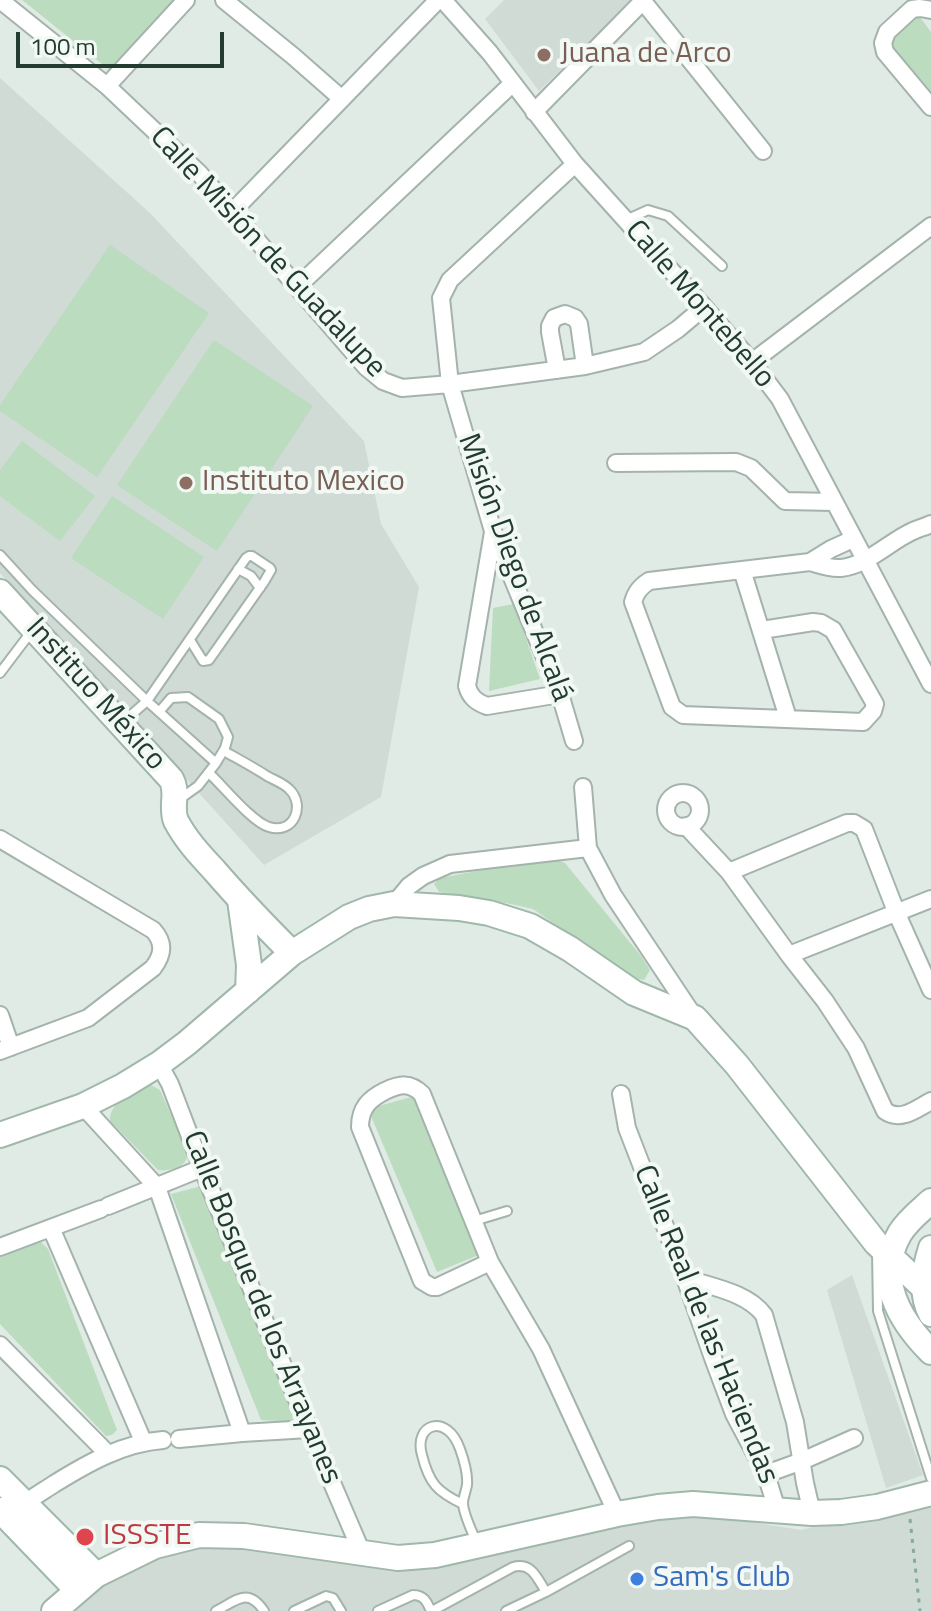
<!DOCTYPE html>
<html>
<head>
<meta charset="utf-8">
<style>
	body { margin:0 }
	#map { position:relative; width:931px; height:1611px; overflow:hidden; background:#e1ebe5; font-family:"Titillium Web",sans-serif }
	canvas { display:block }
	.scale { position:absolute; left:16px; top:32px; width:208px; height:36px; box-sizing:border-box; border:4px solid #223c30; border-top:0; padding-left:10px; font-size:24px; line-height:28px; white-space:nowrap; color:#223c30; -webkit-text-stroke:6px #f2f8f4; paint-order:stroke }
</style>
</head>
<body>
<div id="map">
<canvas width="931" height="1611"></canvas>
<div class="scale">100 m</div>
</div>
<script>
const ctx = document.querySelector('canvas').getContext('2d');
ctx.lineJoin = 'round';
function paint(path, color) { ctx.fillStyle = color; ctx.fill(path, 'evenodd'); }
function strokePath(path, color, width, dash) { ctx.strokeStyle = color; ctx.lineWidth = width; ctx.lineCap = dash ? 'butt' : 'round'; ctx.setLineDash(dash || []); ctx.stroke(path); }
function label(font, color, halo, rows, align = 'center') {
  ctx.font = font + ' "Titillium Web",sans-serif'; ctx.lineWidth = 8; ctx.setLineDash([]); ctx.textBaseline = 'middle'; ctx.strokeStyle = halo; ctx.fillStyle = color; for (const [text, x, y, turn = 0] of rows) {
    ctx.save(); ctx.translate(x, y); ctx.rotate((+turn || 0) * Math.PI / 180); ctx.textAlign = isNaN(turn) ? turn : align; if (halo) ctx.strokeText(text, 0, 0); ctx.fillText(text, 0, 0); ctx.restore();
  }
}
paint(new Path2D(`
	M504 0H631L632 1 539 91 485 19Z
	M0 78 150 213 364 441 381 524 419 587 381 797 264 865 0 573Z
	M852 1275 923 1475 886 1488 827 1290Z
	M931 1498V1611H67L123 1564 221 1544 344 1562 676 1510 801 1530Z`), '#cfdbd4');
paint(new Path2D(`
	M22 0H178L112 72Z
	M919 16 931 32V99L886 45Z
	M110 245 209 313 97 477 0 411V405Z
	M214 340 313 406 217 551 117 485Z
	M22 441 95 496 60 541 0 496V470Z
	M112 496 204 557 163 619 71 558Z
	M514 604 540 679 489 691 493 608Z
	M550 857 565 863 641 956 650 970 644 980 632 978 533 909 511 904 439 892 434 884 440 878Z
	M149 1084 160 1090 188 1153C187 1168 170 1171 158 1170L110 1121C109 1101 134 1093 149 1084Z
	M415 1096 481 1254 437 1272 368 1109Z
	M201 1186 297 1422 261 1420 171 1194Z
	M39 1240 48 1249 117 1430 112 1435 106 1436 0 1324V1253Z`), '#bbdcbe');
const lane = new Path2D(`
	M626 220 648 210 668 216 722 266
	M0 555 32 590 147 701 122 723
	M238 569 251 576 260 588
	M0 673 31 632
	M159 712 171 698 188 697 219 719 228 737 225 748 216 763
	M209 773C223 786 252 822 269 827 294 835 306 805 289 789 283 783 274 780 267 776 253 767 238 759 224 751
	M177 801 198 786 216 763 147 701 246 558 249 556H252L270 568 271 570 264 582 209 660 203 661 190 640
	M474 1221 507 1211
	M877 1252 878 1311 931 1478
	M463 1504C437 1492 429 1483 422 1455 413 1424 447 1412 460 1449 464 1460 468 1473 467 1485 466 1491 463 1498 463 1503 463 1514 473 1533 477 1544
	M546 1592 629 1546
	M216 1611C237 1600 248 1587 264 1611
	M294 1611 326 1596 333 1598 341 1611
	M378 1611 413 1595C424 1595 427 1602 431 1611
	M432 1611 513 1567C532 1562 537 1578 546 1592L506 1611`);
const street = new Path2D(`
	M0 0 107 86 199 173 366 367 383 381 402 388 450 384 585 366 644 352 678 329 704 307
	M224 0 293 56 342 99
	M443 0 490 53 575 164 704 307 752 362 780 399 931 684
	M642 0 763 151
	M931 10 920 8 912 9 887 32 883 43 885 52 931 107
	M107 86 186 0
	M534 112 643 1
	M233 211 438 0
	M297 287 513 83
	M752 362 931 226
	M557 370 550 332V326L554 318 565 314 575 318 579 324 585 366
	M616 463 736 462 751 468 785 501 834 502
	M493 532 467 686C470 697 476 702 487 706L560 694
	M810 562 831 549 853 539
	M742 570 788 718
	M762 630 813 622 821 623 833 630 875 704 873 711 863 722 683 715 672 707 633 602C636 592 640 587 649 581L810 562C820 565 830 569 841 568 868 565 890 541 913 531 919 528 925 527 931 524
	M574 741 560 694 493 531 450 384 441 298 450 280 575 164
	M583 787 588 848 613 895 695 1018
	M666 810a17 17 0 1 1 34 0a17 17 0 1 1-34 0Z
	M686 826 729 872 789 955 825 1001 856 1048 885 1111C901 1122 916 1109 931 1101
	M0 839 153 930C165 943 163 955 153 968L88 1018 0 1051
	M729 872 847 823H854L864 829 897 914 931 990
	M394 904 409 886 423 876 450 864 588 848
	M789 955 931 899
	M0 1015 11 1047
	M159 1064 170 1084 202 1168 309 1429 362 1553
	M621 1094 627 1128 685 1278 713 1358 734 1414 766 1474 777 1510
	M83 1106 157 1187 242 1433
	M108 1206 202 1168
	M51 1228 143 1441
	M0 1247 101 1209
	M490 1262 437 1287H432L422 1281 360 1127C360 1108 369 1099 385 1091 400 1084 410 1082 422 1094L490 1262 541 1349 617 1514
	M685 1278C711 1287 747 1292 764 1315L795 1422 805 1483 812 1513
	M0 1345 108 1454
	M179 1439 242 1433 309 1429
	M766 1474 802 1461 854 1438
	M18 1509C29 1499 42 1492 54 1484 88 1463 123 1443 163 1440`);
const secondary = new Path2D(`
	M0 592 171 779C179 792 170 807 176 821 186 840 200 855 214 870 239 899 265 926 292 953
	M240 900 249 965 248 991
	M0 1135 83 1106 123 1086 159 1064 187 1043 292 953 349 917 369 909 394 904 459 908 489 913 530 926 570 949 634 993 695 1018 737 1065 876 1243 923 1287
	M931 1201C920 1211 908 1220 900 1233 874 1277 899 1320 931 1352
	M931 1248C924 1270 920 1293 931 1314
	M0 1479 96 1575
	M0 1510 77 1590
	M54 1611 96 1575 155 1546 199 1535 244 1536 398 1558 435 1555 617 1514 658 1507 693 1504 812 1513 841 1512 877 1507 931 1493`);
strokePath(lane, '#a4b3ab', 12);
strokePath(street, '#a4b3ab', 20);
strokePath(secondary, '#a0b7ab', 28);
strokePath(new Path2D(`
	M910 1519 920 1611`), '#82ae99', 3, [4, 6]);
strokePath(lane, '#fff', 8);
strokePath(street, '#fff', 16);
strokePath(secondary, '#fff', 24);
for (const [x, y, r, color] of [
	[544,55,8,"#8d6e63"],
	[186,483,8,"#8d6e63"],
	[85,1537,10,"#e0444e"],
	[637,1579,8,"#3f7fe0"]
]) { const dot = new Path2D(); dot.arc(x, y, r, 0, 2 * Math.PI); ctx.fillStyle = color; ctx.fill(dot); strokePath(dot, '#f2f8f4', 3); }
label('30px', '#785e54', '#f2f8f4', [
	["Juana de Arco",560,55],
	["Instituto Mexico",202,483]
], 'left');
label('30px', '#223c30', '#f2f8f4', [
	["Calle Misión de Guadalupe",267,253,47],
	["Calle Montebello",699,305,49],
	["Misión Diego de Alcalá",514,568,70],
	["Instituo México",95,695,48],
	["Calle Bosque de los Arrayanes",261,1308,68],
	["Calle Real de las Haciendas",705,1325,68]
]);
label('30px', '#be3a42', '#f2f8f4', [
	["ISSSTE",103,1537]
], 'left');
label('30px', '#366cbe', '#f2f8f4', [
	["Sam's Club",653,1579]
], 'left');
</script>
</body>
</html>
